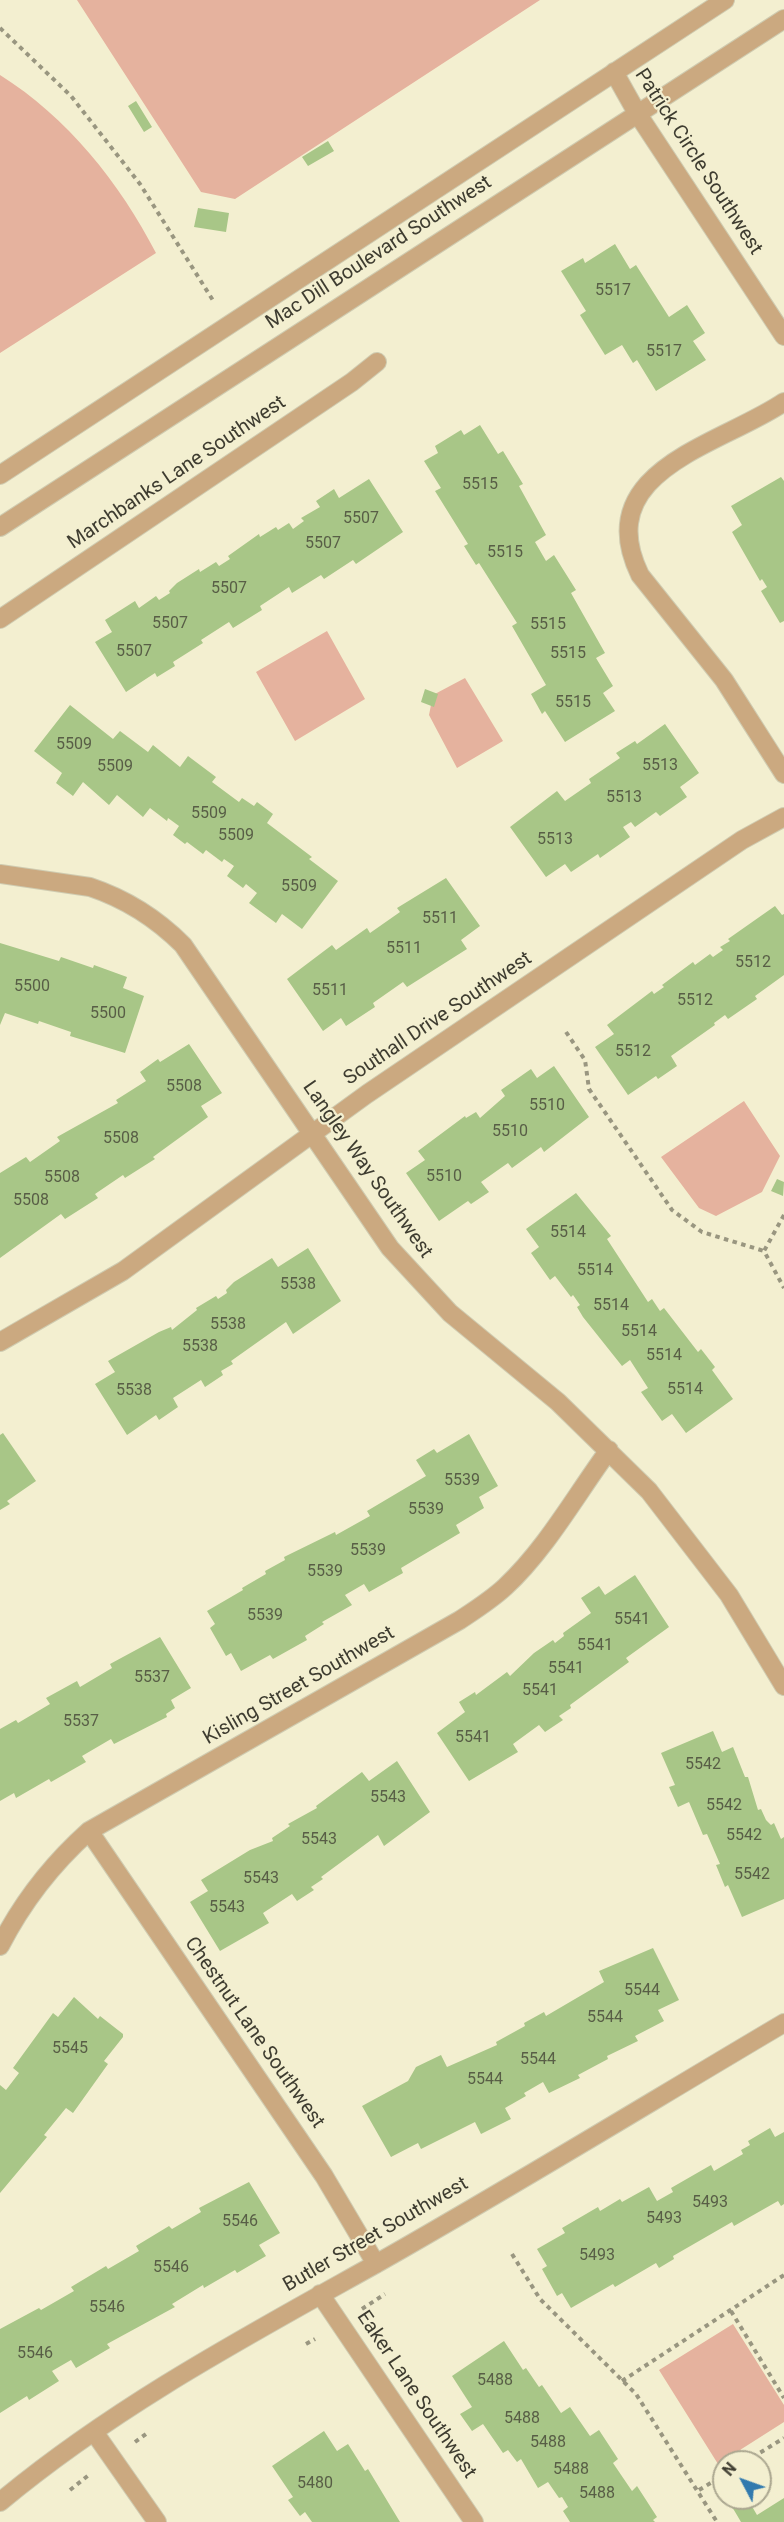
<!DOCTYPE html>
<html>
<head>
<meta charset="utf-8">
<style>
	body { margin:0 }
	#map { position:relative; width:784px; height:2522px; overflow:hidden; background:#f3efd0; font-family:Roboto,sans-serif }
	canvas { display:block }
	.north { position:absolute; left:712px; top:2450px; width:60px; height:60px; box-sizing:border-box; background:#f3efd0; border:2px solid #aba790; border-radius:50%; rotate:311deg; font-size:16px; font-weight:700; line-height:24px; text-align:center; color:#3e3c30 }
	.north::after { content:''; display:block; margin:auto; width:21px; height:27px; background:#327aae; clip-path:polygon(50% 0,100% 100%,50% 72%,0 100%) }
</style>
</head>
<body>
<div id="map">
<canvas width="784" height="2522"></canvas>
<div class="north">N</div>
</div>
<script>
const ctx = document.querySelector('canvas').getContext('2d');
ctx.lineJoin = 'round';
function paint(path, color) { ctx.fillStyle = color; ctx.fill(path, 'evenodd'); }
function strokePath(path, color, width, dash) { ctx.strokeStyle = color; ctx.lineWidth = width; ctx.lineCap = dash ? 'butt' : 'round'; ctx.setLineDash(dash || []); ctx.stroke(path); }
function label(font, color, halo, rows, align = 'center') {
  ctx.font = font + ' Roboto,sans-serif'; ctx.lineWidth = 4.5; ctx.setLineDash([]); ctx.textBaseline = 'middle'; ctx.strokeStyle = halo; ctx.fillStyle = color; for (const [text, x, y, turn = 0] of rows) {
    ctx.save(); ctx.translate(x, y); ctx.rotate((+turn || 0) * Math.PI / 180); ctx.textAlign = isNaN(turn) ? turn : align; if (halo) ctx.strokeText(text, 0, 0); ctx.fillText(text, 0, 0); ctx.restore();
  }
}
paint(new Path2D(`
	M77 0H540L235 199 201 192Z
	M0 75C67 117 120 183 156 253L0 353Z
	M327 631 365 699 295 741 256 672Z
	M465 678 503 741 457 768 429 715 433 695Z
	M744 1101 780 1156 762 1192 716 1216 699 1208 661 1157Z
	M733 2324 784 2405V2422L718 2464 659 2370Z`), '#e5b29e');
paint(new Path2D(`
	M136 101 152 127 144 132 128 106Z
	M328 141 334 151 308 166 302 157Z
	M198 208 229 213 226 232 194 227Z
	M615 244 630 269 636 265 669 317 687 305 705 333 693 341 706 360 656 391 637 360 633 363 622 345 605 355 580 315 586 311 561 271 583 258 585 263Z
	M480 425 498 454 503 451 523 484 519 486 546 535 535 542 546 561 554 555 576 590 571 593 605 653 596 658 613 686 603 693 615 711 565 742 545 711 542 714 531 694 546 685 512 626 517 623 479 563 476 565 464 546 468 544 435 491 441 488 424 461 438 453 435 446 461 430 464 435Z
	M781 477 784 481V621L780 623 761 591 767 587 762 579 760 581 732 532 742 525 731 506Z
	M369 479 403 532 356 564 353 560 324 579 321 575 292 593 289 587 260 606 262 610 233 628 229 622 201 640 203 643 173 662 175 666 157 677 155 673 126 692 95 642 112 632 105 620 135 601 139 608 156 596 159 600 170 593 169 591 177 583 199 569 200 572 216 562 219 566 230 559 228 556 259 534 260 537 276 527 278 530 289 523 293 529 304 521 301 518 320 507 316 501 334 489 339 498Z
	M425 689 438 694 434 707 421 702Z
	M70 705 113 739 120 731 148 752 153 745 180 767 188 756 216 777 212 782 239 802 242 798 254 806 257 802 273 814 267 823 312 857 309 859 338 881 302 929 282 914 276 923 249 903 257 893 246 884 243 888 227 876 234 866 224 859 222 862 206 850 203 854 187 842 185 844 173 835 179 826 168 818 167 821 150 808 143 817 117 795 109 805 83 782 73 796 56 783 62 773 34 751Z
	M665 724 699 773 680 787 687 797 660 816 656 812 635 827 631 822 623 827 630 837 600 858 598 854 571 872 565 864 546 877 510 827 557 791 565 801 591 783 589 779 620 758 616 753 635 741 637 744Z
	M446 878 480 926 461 940 467 949 407 987 403 982 373 1003 375 1007 346 1026 341 1018 323 1031 287 979 332 945 336 950 367 928 370 933 400 912 397 908Z
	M775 906 782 915 784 914V975L755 996 757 999 728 1019 725 1015 714 1023 715 1025 671 1056 677 1066 658 1079 656 1076 628 1095 595 1047 614 1034 607 1025 652 991 654 994 664 987 662 985 693 962 695 965 710 954 713 957 723 950 720 947 730 941 728 939Z
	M0 943 59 961 61 957 93 968 94 965 127 977 123 988 144 996 125 1053 70 1036 71 1032 39 1021 38 1024 5 1013 0 1025Z
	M189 1044 222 1093 201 1106 208 1117 153 1157 155 1159 125 1178 123 1175 95 1194 98 1198 65 1219 61 1214 0 1258V1173L26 1157 30 1162 60 1141 57 1137 118 1103 116 1100 146 1081 140 1072 158 1059 160 1062Z
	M554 1066 589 1117 544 1152 541 1147 512 1168 508 1163 498 1170 481 1182 489 1192 471 1204 468 1201 439 1221 406 1173 425 1160 418 1151 465 1116 466 1118 476 1112 480 1118 505 1096 501 1090 531 1069 537 1078Z
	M777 1179 784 1182 783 1196 771 1191Z
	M576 1193 611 1236 607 1239 648 1302 652 1299 660 1311 664 1308 698 1352 701 1349 715 1367 712 1370 733 1399 686 1433 672 1414 662 1421 641 1392 648 1388 630 1360 622 1366 583 1317 577 1307 580 1305 573 1295 571 1297 555 1276 550 1280 531 1253 539 1247 526 1229Z
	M308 1248 341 1301 293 1334 286 1322 231 1361 233 1364 221 1371 223 1375 205 1387 201 1380 173 1398 178 1407 159 1420 156 1415 127 1435 95 1384 115 1372 108 1361 159 1332 171 1327 172 1330 197 1310 196 1308 216 1296 218 1299 227 1293 226 1290 234 1282 272 1258 278 1267Z
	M3 1433 36 1481 7 1501 10 1504 0 1510V1435Z
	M469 1434 498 1486 479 1497 484 1508 456 1525 460 1533 401 1568 403 1573 369 1592 364 1584 345 1595 352 1605 322 1622 324 1624 305 1636 307 1640 273 1659 270 1655 241 1671 231 1653 226 1656 210 1628 215 1624 207 1611 243 1590 242 1588 266 1574 265 1571 285 1560 284 1557 335 1532 336 1535 370 1516 367 1511 426 1476 416 1460 434 1449 437 1453Z
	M635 1575 669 1627 626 1658 629 1662 570 1705 571 1708 559 1716 563 1720 545 1732 539 1725 513 1744 518 1752 469 1781 437 1733 465 1712 459 1702 475 1692 476 1695 507 1672 510 1676 534 1653 553 1640 555 1643 564 1636 563 1633 591 1613 581 1598 599 1586 605 1595Z
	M160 1637 191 1688 171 1700 175 1708 166 1714 167 1717 114 1744 111 1739 82 1756 86 1762 51 1782 49 1779 16 1798 14 1793 0 1801V1729L16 1720 18 1723 50 1704 46 1698 77 1681 80 1687 112 1668 110 1664Z
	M713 1731 722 1752 733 1747 745 1777H748L758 1810 761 1809 766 1820 771 1825 774 1823 781 1839 784 1837V1899L742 1917 728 1885 725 1887 716 1865 720 1864 707 1834 703 1835 689 1802 678 1807 669 1787 675 1785 661 1753Z
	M397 1761 430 1812 384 1846 378 1835 321 1877 323 1879 311 1887 314 1890 297 1901 292 1894 263 1913 269 1923 220 1951 190 1902 208 1891 201 1880 250 1850 273 1841 272 1838 290 1826 288 1824 317 1808 316 1806 362 1772 369 1781Z
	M653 1948 679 2000 658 2010 664 2021 635 2036 638 2041 607 2056 608 2059 578 2075 580 2078 549 2093 543 2082 524 2093 526 2096 505 2108 511 2119 481 2134 475 2122 421 2149 418 2143 391 2157 362 2106 408 2081 416 2067 441 2055 447 2067 497 2045 496 2042 525 2026 524 2023 544 2012 546 2016 604 1982 599 1971Z
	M74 1997 98 2019 100 2016 123 2034V2037L104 2061 108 2064 73 2113 66 2108 44 2135 47 2137 0 2193V2085L6 2090 19 2073 13 2068 53 2013 58 2017Z
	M770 2128 775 2137 784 2132V2204L781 2206 778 2201 734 2226 732 2222 673 2256 674 2259 659 2268 656 2263 615 2287 613 2284 571 2308 562 2293 557 2296 542 2269 547 2266 537 2249 565 2233 562 2228 598 2207 600 2211 620 2199 622 2202 649 2187 657 2201 673 2192 671 2188 711 2165 714 2171 743 2154 741 2150 750 2145 748 2141Z
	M249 2182 280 2233 259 2245 266 2256 237 2273 235 2270 204 2288 203 2285 172 2304 175 2307 107 2344 110 2348 76 2368 71 2360 52 2371 59 2381 29 2400 27 2396 0 2413V2329L39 2308 41 2310 74 2291 71 2287 106 2266 108 2269 139 2251 136 2246 169 2226 172 2229 201 2212 199 2208Z
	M504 2341 523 2370 526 2368 539 2387 542 2385 561 2413 570 2407 590 2436 599 2430 618 2459 613 2463 632 2491 637 2486 657 2517 653 2520 655 2522H570L563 2511 568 2507 562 2497 559 2498 548 2482 538 2488 521 2459 517 2462 508 2450 503 2453 483 2424 472 2431 460 2414 472 2407 452 2376Z
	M324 2431 337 2451 348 2444 365 2471 368 2469 400 2522H312L305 2512 300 2516 288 2500 293 2497 272 2466Z
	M743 2498H747L757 2515 784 2498V2522H741L731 2505Z`), '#a8c687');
const minor = new Path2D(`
	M614 72 637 113 784 336
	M784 402C721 445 589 470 640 575L724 680 784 774
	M0 475 725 0
	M0 527 784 19
	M0 619 352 382 377 362
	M0 874 90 887C126 899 156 918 183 945L390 1248 450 1313 558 1402 649 1491 729 1595 784 1686
	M0 1342 123 1271 367 1094 742 840 784 817
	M89 1831 324 2176 376 2264
	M0 1946C23 1901 51 1865 89 1831L460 1620C475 1610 491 1600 505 1587 546 1549 576 1495 609 1450
	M320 2294 474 2522
	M94 2432 157 2522
	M0 2502C114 2407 245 2337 374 2265 512 2187 647 2104 784 2023`);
strokePath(minor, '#cfcbb0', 20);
strokePath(new Path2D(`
	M0 28 71 96 140 184 214 302
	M566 1032 585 1060 589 1089 672 1210 702 1232 764 1251
	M784 1215 764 1251 784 1288
	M512 2254 540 2299 636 2394 717 2522
	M362 2309 385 2294
	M731 2311 784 2398
	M306 2344 315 2339
	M622 2381 784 2275
	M135 2442 146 2434
	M745 2462 784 2438
	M70 2490 90 2474
	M699 2490 724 2475`), '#999680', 4, [4.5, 4.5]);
strokePath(minor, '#cba980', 18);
label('16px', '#585e46', null, [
	["5517",613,291],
	["5517",664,352],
	["5515",480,485],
	["5507",361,519],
	["5507",323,544],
	["5515",505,553],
	["5507",229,589],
	["5507",170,624],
	["5515",548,625],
	["5507",134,652],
	["5515",568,654],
	["5515",573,703],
	["5509",74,745],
	["5513",660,766],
	["5509",115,767],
	["5513",624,798],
	["5509",209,814],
	["5509",236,836],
	["5513",555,840],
	["5509",299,887],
	["5511",440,919],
	["5511",404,949],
	["5512",753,963],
	["5500",32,987],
	["5511",330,991],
	["5512",695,1001],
	["5500",108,1014],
	["5512",633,1052],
	["5508",184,1087],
	["5510",547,1106],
	["5510",510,1132],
	["5508",121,1139],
	["5510",444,1177],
	["5508",62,1178],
	["5508",31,1201],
	["5514",568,1233],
	["5514",595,1271],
	["5538",298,1285],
	["5514",611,1306],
	["5538",228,1325],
	["5514",639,1332],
	["5538",200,1347],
	["5514",664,1356],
	["5514",685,1390],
	["5538",134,1391],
	["5539",462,1481],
	["5539",426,1510],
	["5539",368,1551],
	["5539",325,1572],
	["5539",265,1616],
	["5541",632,1620],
	["5541",595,1646],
	["5541",566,1669],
	["5537",152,1678],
	["5541",540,1691],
	["5537",81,1722],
	["5541",473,1738],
	["5542",703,1765],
	["5543",388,1798],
	["5542",724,1806],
	["5542",744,1836],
	["5543",319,1840],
	["5542",752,1875],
	["5543",261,1879],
	["5543",227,1908],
	["5544",642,1991],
	["5544",605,2018],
	["5545",70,2049],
	["5544",538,2060],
	["5544",485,2080],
	["5493",710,2203],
	["5493",664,2219],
	["5546",240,2222],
	["5493",597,2256],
	["5546",171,2268],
	["5546",107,2308],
	["5546",35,2354],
	["5488",495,2381],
	["5488",522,2419],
	["5488",548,2443],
	["5488",571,2470],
	["5480",315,2484],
	["5488",597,2494]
]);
label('20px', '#3e3c30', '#f3efd0', [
	["Patrick Circle Southwest",698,162,57],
	["Mac Dill Boulevard Southwest",379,253,-33],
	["Marchbanks Lane Southwest",177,473,-34],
	["Southall Drive Southwest",438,1019,-34],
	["Langley Way Southwest",367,1170,55],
	["Kisling Street Southwest",299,1686,-30],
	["Chestnut Lane Southwest",254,2033,55],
	["Butler Street Southwest",376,2235,-30],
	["Eaker Lane Southwest",416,2395,56]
]);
</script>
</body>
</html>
